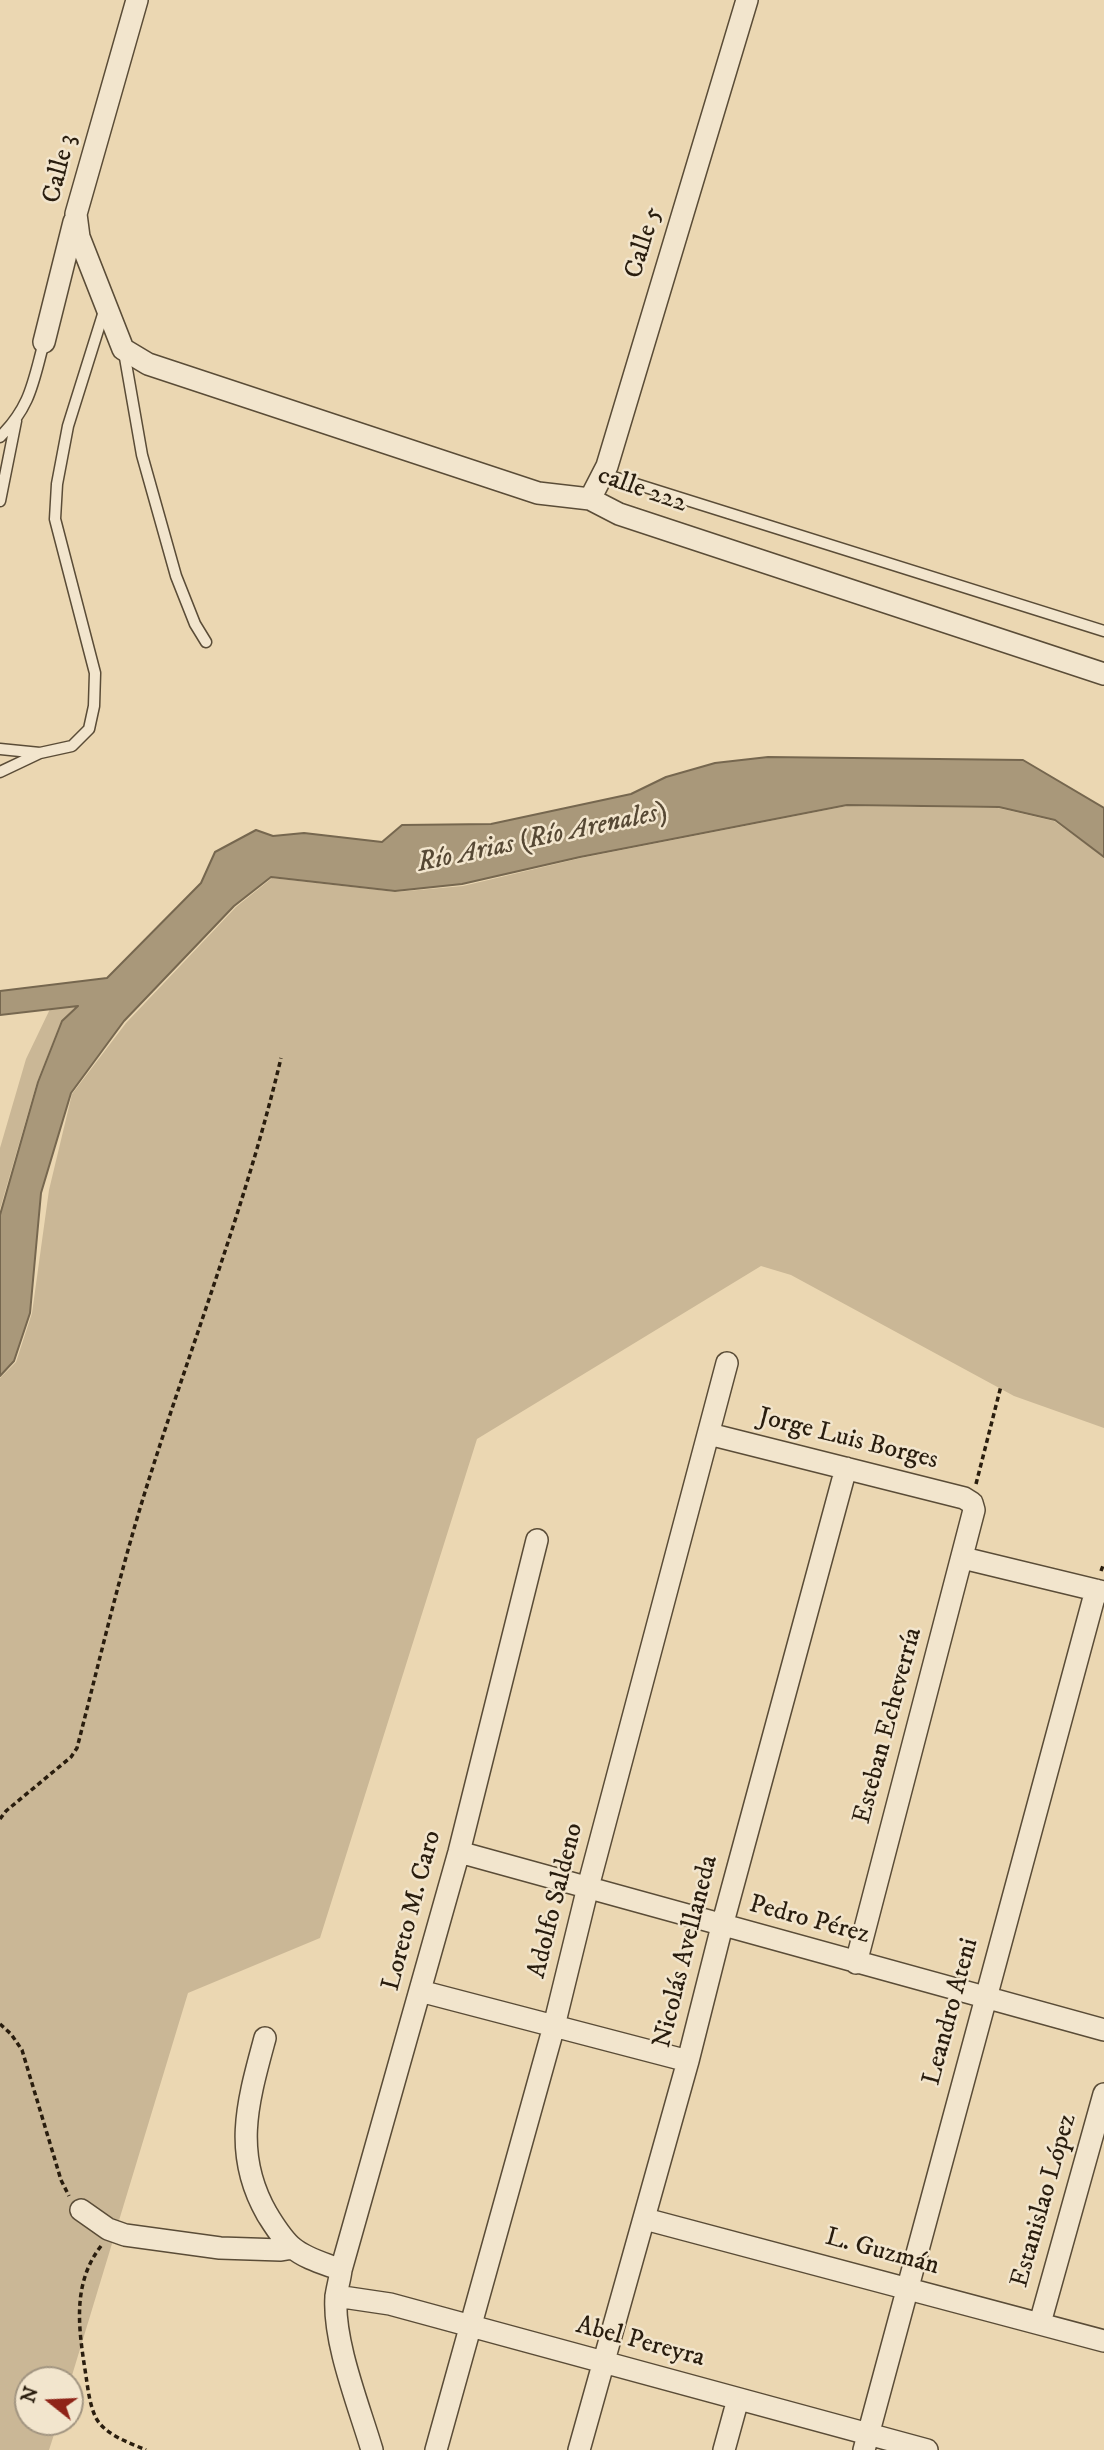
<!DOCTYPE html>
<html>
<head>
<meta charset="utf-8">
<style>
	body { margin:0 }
	#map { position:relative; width:1104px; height:2450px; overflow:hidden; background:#ebd7b2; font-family:"IM FELL DW Pica",serif }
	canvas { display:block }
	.north { position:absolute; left:14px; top:2366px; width:70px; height:70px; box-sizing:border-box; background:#f2e5cd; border:2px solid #a29581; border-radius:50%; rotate:288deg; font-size:19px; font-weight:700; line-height:28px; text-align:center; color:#291d0e }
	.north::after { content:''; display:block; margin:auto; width:24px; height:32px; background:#8f2418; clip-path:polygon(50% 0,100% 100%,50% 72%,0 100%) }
</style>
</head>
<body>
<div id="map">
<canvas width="1104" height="2450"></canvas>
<div class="north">N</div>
</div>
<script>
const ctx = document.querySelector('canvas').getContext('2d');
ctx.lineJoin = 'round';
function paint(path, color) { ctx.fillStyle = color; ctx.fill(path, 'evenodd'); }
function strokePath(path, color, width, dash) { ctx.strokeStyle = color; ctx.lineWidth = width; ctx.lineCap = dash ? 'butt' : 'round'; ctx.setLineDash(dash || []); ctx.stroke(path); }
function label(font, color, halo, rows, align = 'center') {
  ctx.font = font + ' "IM FELL DW Pica",serif'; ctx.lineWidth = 5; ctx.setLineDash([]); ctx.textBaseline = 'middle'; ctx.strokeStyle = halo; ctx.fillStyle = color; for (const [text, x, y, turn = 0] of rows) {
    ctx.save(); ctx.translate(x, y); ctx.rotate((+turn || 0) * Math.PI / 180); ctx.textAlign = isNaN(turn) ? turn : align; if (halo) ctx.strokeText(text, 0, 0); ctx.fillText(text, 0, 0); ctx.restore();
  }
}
paint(new Path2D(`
	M847 806 998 808 1054 821 1104 857V1428L1014 1396 791 1275 761 1266 477 1439 320 1938 188 1993 70 2382 28 2380V2422H58L49 2450H0V1378L16 1362 32 1313 49 1190 72 1094 126 1023 236 907 272 878 396 892 463 886 581 858Z
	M78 1006 61 1022 37 1082 0 1209V1148L26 1059 50 1009Z`), '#cab796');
const water = new Path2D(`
	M768 757 1023 760 1104 808V857L1055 820 999 807 847 805 580 857 462 884 395 891 271 877 234 906 124 1021 71 1093 41 1193 30 1313 14 1361 0 1376V1215L38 1082 62 1021 78 1006 0 1015V991L107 978 201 883 215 852 256 830 273 836 304 833 382 842 402 825 491 824 631 794 666 777 715 763Z`);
paint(water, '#a9987a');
strokePath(water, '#76674f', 2);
const lane = new Path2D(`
	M124 352 142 455 176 576 195 624 206 642
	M0 437C31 406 33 382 44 342
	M604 474 1104 631
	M0 501 16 421
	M0 749 40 753
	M0 772 40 753 72 746 89 729 94 706 95 673 55 519 57 484 68 426 105 308`);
const street = new Path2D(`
	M137 0 76 214 79 237 123 349 148 364 538 493 590 499 619 514 1104 674
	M44 342 74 222
	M590 499 607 466 747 0
	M709 1434 964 1498 972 1503 974 1510 856 1963
	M963 1558 1104 1592
	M459 1852 1104 2030
	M420 1991 688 2061
	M265 2038C248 2101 232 2153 267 2214 274 2225 282 2239 293 2248 306 2259 326 2264 341 2270
	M81 2210 108 2229 125 2235 220 2248 281 2250 293 2248
	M645 2219 1104 2341
	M336 2296 390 2304 927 2450
	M1040 2323 1104 2094
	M372 2450C359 2406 333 2342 336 2297 337 2288 340 2279 341 2270L459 1852 537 1540
	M436 2450 554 2026 588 1887 727 1363
	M579 2450 688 2061 722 1926 846 1468
	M724 2450 738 2399
	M864 2450 1096 1590`);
strokePath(lane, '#5a4c37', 13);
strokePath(street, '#5a4c37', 24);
strokePath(new Path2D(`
	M976 1484 1001 1386
	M1101 1571 1104 1563
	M0 1819 6 1811 71 1757 77 1748C99 1663 119 1576 145 1492 190 1347 246 1206 281 1058
	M0 2024 11 2034 22 2050 61 2180 69 2196
	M101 2246C71 2285 79 2331 86 2376 88 2390 90 2406 96 2418 105 2435 130 2443 146 2450`), '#291d0e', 3.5, [5, 3.5]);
strokePath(lane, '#f2e5cd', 10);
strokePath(street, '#f2e5cd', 21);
label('26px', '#291d0e', '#f2e5cd', [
	["Calle 3",61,169,-76],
	["Calle 5",645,243,-73],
	["calle 222",642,491,19],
	["Jorge Luis Borges",848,1440,14],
	["Esteban Echeverría",889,1726,-75],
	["Adolfo Saldeno",557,1901,-76],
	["Loreto M. Caro",413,1911,-75],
	["Pedro Pérez",809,1921,15],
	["Nicolás Avellaneda",687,1952,-76],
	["Leandro Ateni",952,2012,-75],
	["Estanislao López",1045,2201,-74],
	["L. Guzmán",882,2253,15],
	["Abel Pereyra",640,2343,15]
]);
label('italic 28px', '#564834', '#f2e5cd', [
	["Río Arias (Río Arenales)",542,839,-12]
]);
</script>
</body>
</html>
